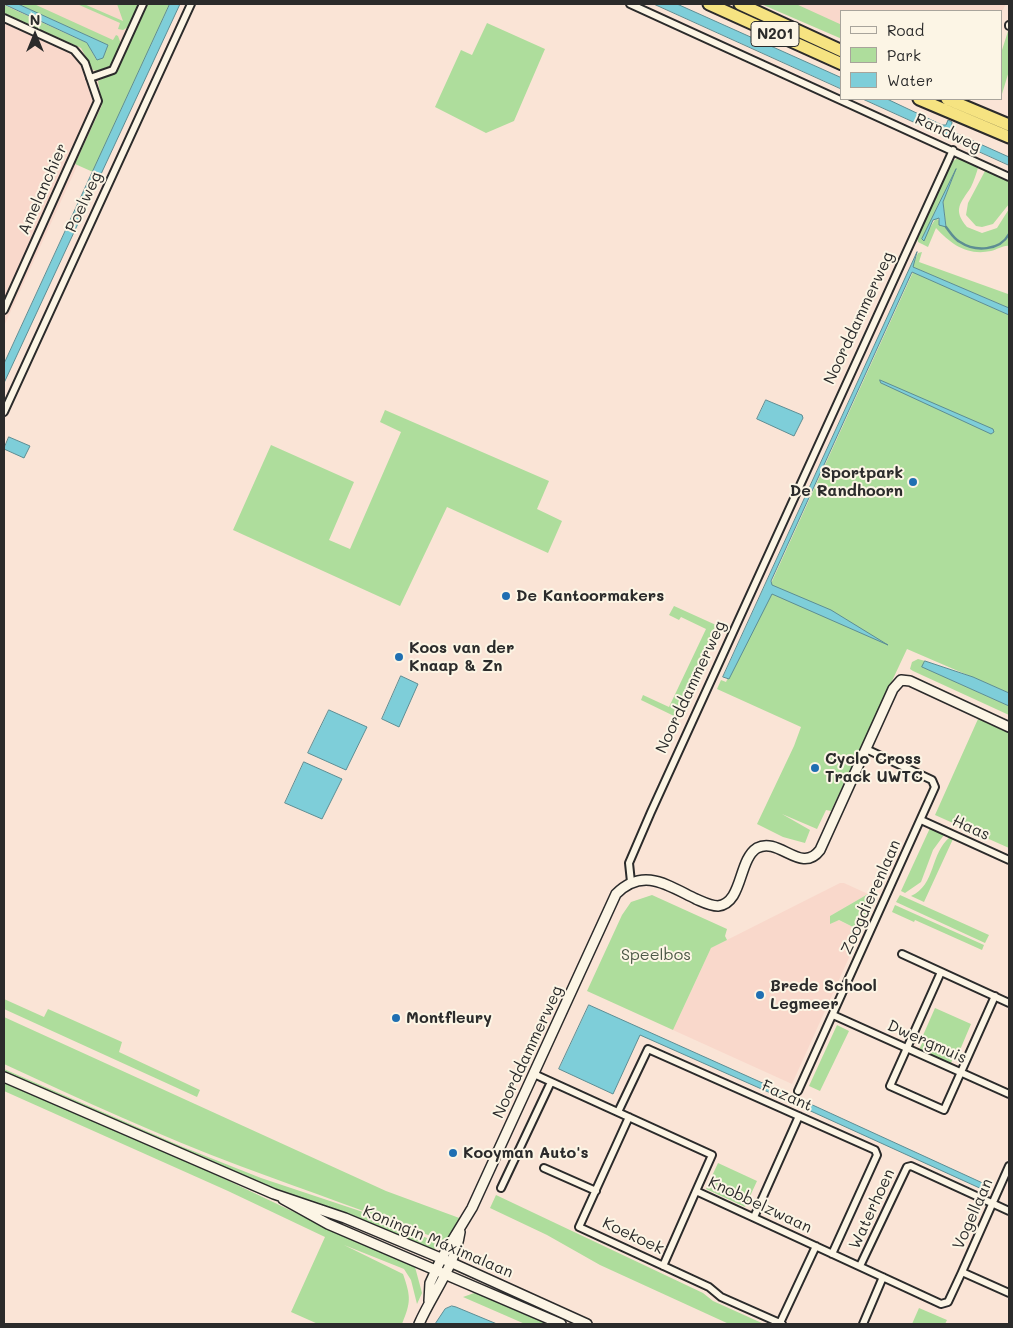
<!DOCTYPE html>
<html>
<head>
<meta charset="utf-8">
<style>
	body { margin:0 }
	#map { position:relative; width:1013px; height:1328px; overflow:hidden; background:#fae4d6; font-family:Mali,sans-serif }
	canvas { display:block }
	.frame { position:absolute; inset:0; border:5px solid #2b2b2b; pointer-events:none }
	.legend { position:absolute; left:840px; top:10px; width:162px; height:90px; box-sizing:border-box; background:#fcf5e5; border:1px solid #a8a49b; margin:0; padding:6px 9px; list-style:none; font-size:15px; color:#2b2b2b }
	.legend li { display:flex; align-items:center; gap:10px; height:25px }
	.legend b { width:25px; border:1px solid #a8a49b }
	.north { position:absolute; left:10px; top:10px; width:50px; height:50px; -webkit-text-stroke:4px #fcf5e5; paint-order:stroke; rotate:0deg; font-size:14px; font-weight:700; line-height:20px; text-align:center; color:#2b2b2b }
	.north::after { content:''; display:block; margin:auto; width:18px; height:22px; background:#2b2b2b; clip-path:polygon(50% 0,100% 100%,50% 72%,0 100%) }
</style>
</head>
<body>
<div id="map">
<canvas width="1013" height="1328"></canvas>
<div class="frame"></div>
<ul class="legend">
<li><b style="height:6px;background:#fcf5e5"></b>Road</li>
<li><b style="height:14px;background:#aedd9c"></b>Park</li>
<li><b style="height:14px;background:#7eced9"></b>Water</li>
</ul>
<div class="north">N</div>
</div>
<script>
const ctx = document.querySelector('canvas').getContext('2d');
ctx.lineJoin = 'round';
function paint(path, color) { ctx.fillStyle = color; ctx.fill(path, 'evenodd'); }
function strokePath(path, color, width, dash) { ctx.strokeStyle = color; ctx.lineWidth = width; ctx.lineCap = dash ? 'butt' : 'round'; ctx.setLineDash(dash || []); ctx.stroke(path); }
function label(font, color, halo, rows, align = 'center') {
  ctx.font = font + ' Mali,sans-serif'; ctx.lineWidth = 4; ctx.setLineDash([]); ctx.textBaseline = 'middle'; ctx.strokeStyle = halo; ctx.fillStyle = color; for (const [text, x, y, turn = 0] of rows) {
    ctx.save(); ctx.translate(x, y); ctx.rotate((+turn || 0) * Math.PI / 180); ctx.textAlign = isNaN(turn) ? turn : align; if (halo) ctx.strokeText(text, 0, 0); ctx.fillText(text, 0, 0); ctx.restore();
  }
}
paint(new Path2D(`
	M4 4H151L4 326Z
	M794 4H1006L1002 11H842V26Z
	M840 883H844L868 894 830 916 861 931 792 1084 673 1030 711 948Z`), '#f9d8cb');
paint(new Path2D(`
	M18 4H34L113 40 116 35 118 36 121 44 110 66 97 71 93 70 81 48 4 13V5L87 43 96 59 103 58 108 45Z
	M77 4H84L123 21 117 4H139L128 27 123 30 118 29 120 23Z
	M148 4H170L93 172 75 164 102 105 98 81 117 72Z
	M761 4H796L842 25V39Z
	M487 23 545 49 514 121 486 133 435 107 461 50 472 55Z
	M1009 28V71L1002 94V50Z
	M958 158 1009 180V204L993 224 982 227 976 226 966 215 968 203 985 171 978 168C976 174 974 181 971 187 961 203 952 209 967 227L982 233 997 228 1009 209V246C1003 245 997 250 991 251 967 256 951 244 936 228L928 247 918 242 917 235 950 163ZM956 169 943 202 946 227 936 218 923 239Z
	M922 252 919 262 1008 294 1009 308 912 267 918 253Z
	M913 272 1009 315V693L907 649 831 811 826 810 817 829 782 814 810 830 805 843 783 837 757 824 794 746 801 727 717 689 721 680 726 682Z
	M385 410 549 481 537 509 562 521 548 553 447 507 400 606 233 530 271 445 354 482 329 540 350 549 401 432 380 422Z
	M674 606 716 625 674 716 641 700 643 695 669 707 706 629 681 617 679 620 669 615Z
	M918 659 925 661 923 667 1009 706V715L913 671 910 669 912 662Z
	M978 719 1009 733V848L935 815Z
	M930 828 944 835 933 850 921 882 905 893 901 891Z
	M950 837 953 839 924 902 911 896C936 885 930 853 950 837Z
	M868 894 876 898 861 931 839 920 830 924V916Z
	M652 895 727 929 725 936 727 940 711 948 673 1030 587 991 622 915 631 902Z
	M900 895 989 935 985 943 896 902Z
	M895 905 984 945 982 950 915 920 914 922 892 912Z
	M4 999 44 1017 48 1009 122 1042 119 1052 200 1090 197 1097 4 1009Z
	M935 1008 971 1024 957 1057 950 1055 949 1058 952 1060 951 1064 919 1050 923 1041 921 1040Z
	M4 1017 386 1191 462 1219 446 1242C378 1215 309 1192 240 1166 160 1136 82 1100 4 1064Z
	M837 1025 849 1031 820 1091 809 1086Z
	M4 1069 183 1147 261 1178 366 1213 444 1245 434 1249 425 1247 254 1180 4 1072Z
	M4 1081 185 1160 317 1223 415 1267 422 1293 417 1304 411 1280 404 1269 344 1245 403 1274C411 1297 411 1302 402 1324H318L291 1312 325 1237 228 1191 4 1091Z
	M718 1163 757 1181 745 1207 706 1189Z
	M496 1195 703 1293 713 1301 764 1324H729L600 1265 547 1235 490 1208Z
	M477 1292 554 1324H525L463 1297Z
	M919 1308 947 1320 945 1324H912Z`), '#aedd9c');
const water = new Path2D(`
	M4 4H18L108 45 103 58 97 60 87 43Z
	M170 4H180L4 383V364Z
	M654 4H677L842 78V89Z
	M863 99H887L942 125H946L948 120 952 122 951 131 1009 157V165Z
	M956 169 943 202 946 227 939 225V218L933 220 924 241 922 239Z
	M917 252 913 267 1009 308V315L912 272 771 581 772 585 831 610 888 645 772 594 729 679 723 677Z
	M880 380 993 429 994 432 991 434 881 383Z
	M766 400 802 415 803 418 794 436 757 419Z
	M9 437 30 446 24 458 4 449Z
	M925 661 973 677 1009 693V706L922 667Z
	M401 676 418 684 399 727 382 719Z
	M329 710 367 727 346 770 308 753Z
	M304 762 342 779 322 819 285 803Z
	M589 1005 787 1094 784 1099 640 1035 613 1094 559 1069Z
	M806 1102 987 1185 984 1190 804 1108Z
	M452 1306 456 1307 497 1324H435L445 1309Z`);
paint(water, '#7eced9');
strokePath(water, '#5d8d93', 1);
strokePath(new Path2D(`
	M946 227C950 232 954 239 960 242 975 252 1000 251 1009 234`), '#5d8d93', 2.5);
const street = new Path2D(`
	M630 4 1009 177
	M4 18 74 50 85 63 98 101 4 310
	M1009 26V25
	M90 78 113 70 143 4
	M4 412 191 4
	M921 820 1009 860
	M631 882 629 863 651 812 953 150
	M902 954 1009 1003
	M941 972 890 1086 944 1110 995 996
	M833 1015 1009 1094
	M534 1074 712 1155 696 1191 941 1304 948 1302 962 1272 1009 1293
	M798 1091 935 787 932 780 866 749
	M618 1112 648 1049 875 1150 877 1155 832 1254
	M629 1117 579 1227 709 1287 721 1297 782 1324
	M544 1168 596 1191
	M501 1188 551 1082
	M754 1217 799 1116
	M663 1266 696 1191
	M860 1266 907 1167 911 1166 1009 1211
	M962 1272 1009 1166
	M780 1323 816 1246
	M863 1324 883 1277`);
const secondary = new Path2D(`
	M4 1077 274 1194 345 1218 450 1262 587 1324
	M283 1199 328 1224 561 1324
	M429 1301 430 1283 441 1259 472 1208 616 894C643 867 667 885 696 899 703 902 710 906 718 906 743 903 738 860 757 848 779 836 801 875 820 850L893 689 901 680 910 681 1009 727
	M419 1324C432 1294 455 1266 460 1232`);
const highway = new Path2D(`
	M709 4 842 64
	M740 4 842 51
	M919 99 1009 137
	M947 99 1009 125`);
strokePath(street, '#2b2b2b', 10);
strokePath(secondary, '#2b2b2b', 12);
strokePath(highway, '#2b2b2b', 15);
strokePath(street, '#fcf5e5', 6);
strokePath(secondary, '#fcf5e5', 9);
strokePath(highway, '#f6e381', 11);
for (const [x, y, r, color] of [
	[913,482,5,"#1f6fb2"],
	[506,596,5,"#1f6fb2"],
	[399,657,5,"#1f6fb2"],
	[815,768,5,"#1f6fb2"],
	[760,995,5,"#1f6fb2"],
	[396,1018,5,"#1f6fb2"],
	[453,1153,5,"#1f6fb2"]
]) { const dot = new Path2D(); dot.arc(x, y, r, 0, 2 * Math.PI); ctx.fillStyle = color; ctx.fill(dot); strokePath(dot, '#fcf5e5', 2); }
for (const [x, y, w] of [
	[775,34,48]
]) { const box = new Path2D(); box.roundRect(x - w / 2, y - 12.5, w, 25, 4); ctx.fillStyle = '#fcf5e5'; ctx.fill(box); strokePath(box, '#2b2b2b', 1); }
label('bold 15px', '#2b2b2b', null, [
	["N201",775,34]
]);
label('16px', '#2b2b2b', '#fcf5e5', [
	["Randweg",948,133,25],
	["Amelanchier",43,189,-66],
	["Poelweg",84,202,-65],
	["Noorddammerweg",859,318,-65],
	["Noorddammerweg",691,687,-65],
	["Haas",971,828,24],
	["Zoogdierenlaan",871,897,-66],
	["Dwergmuis",927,1042,24],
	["Noorddammerweg",528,1052,-65],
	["Fazant",787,1096,24],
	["Knobbelzwaan",760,1205,25],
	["Waterhoen",872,1209,-65],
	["Vogellaan",973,1214,-66],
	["Koekoek",633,1236,25],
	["Koningin Máximalaan",438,1242,23]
]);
label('bold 16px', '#2b2b2b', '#fcf5e5', [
	["Sportpark",903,473,"right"],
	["De Randhoorn",903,491,"right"],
	["De Kantoormakers",516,596],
	["Koos van der",409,648],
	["Knaap & Zn",409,666],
	["Cyclo Cross",825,759],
	["Track UWTC",825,777],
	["Brede School",770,986],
	["Legmeer",770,1004],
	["Montfleury",406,1018],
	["Kooyman Auto's",463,1153]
], 'left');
label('16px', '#4c5847', '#fcf5e5', [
	["Speelbos",656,955]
]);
</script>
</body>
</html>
